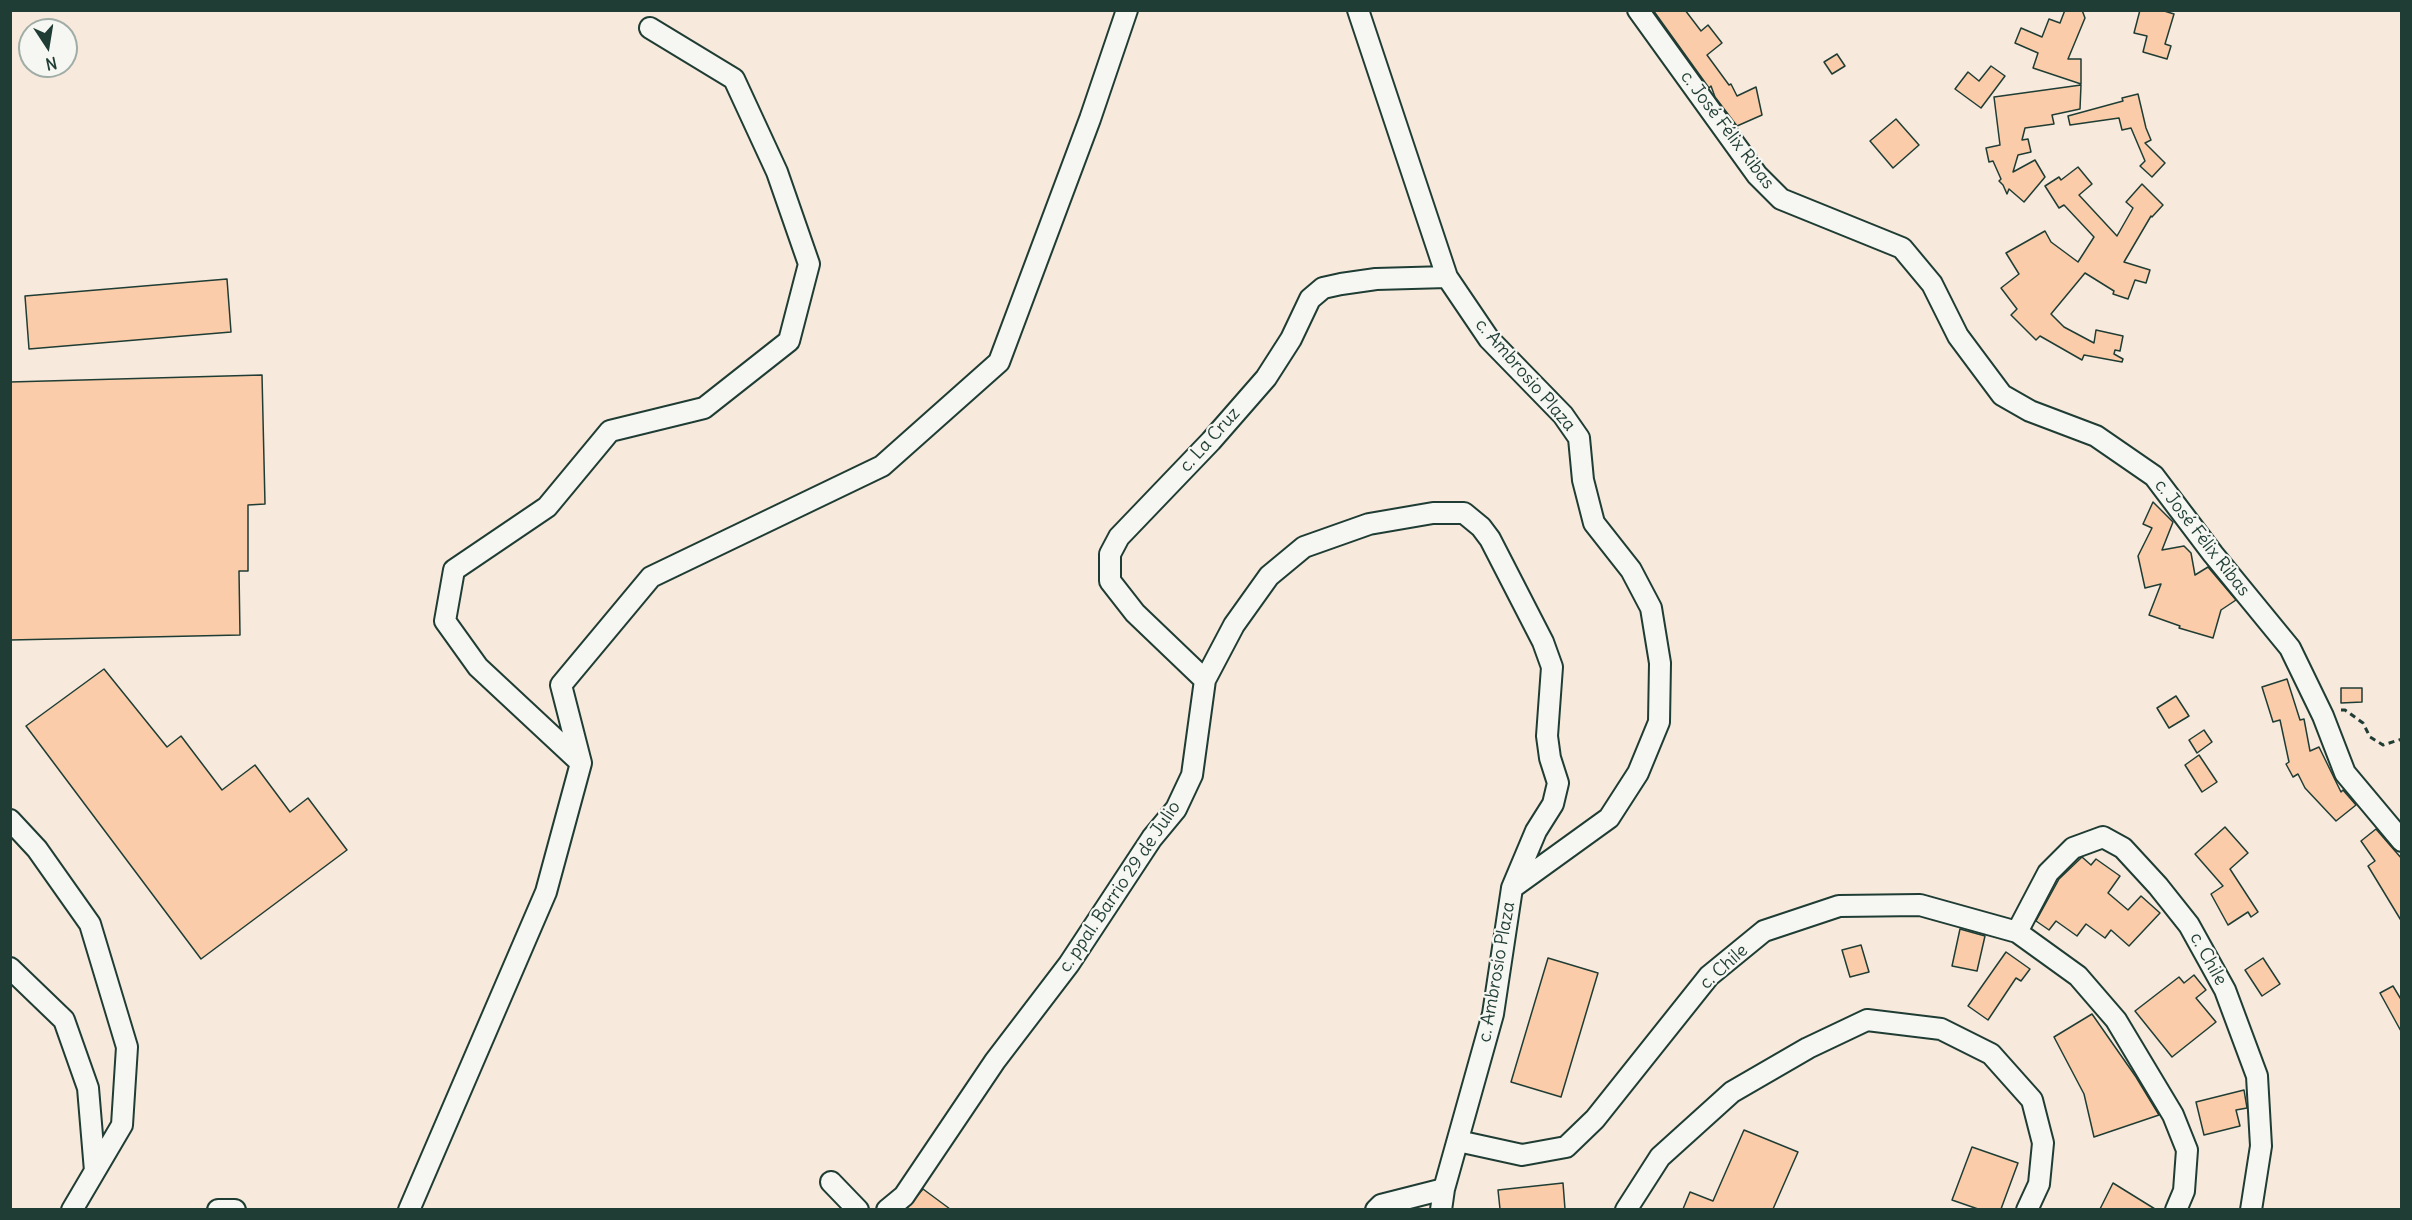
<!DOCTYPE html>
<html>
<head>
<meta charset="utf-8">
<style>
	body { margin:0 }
	#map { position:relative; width:2412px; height:1220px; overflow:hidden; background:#f7e9dc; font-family:Delius,sans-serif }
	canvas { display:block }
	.frame { position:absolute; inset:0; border:12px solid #1f3d34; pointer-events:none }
	.north { position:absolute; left:18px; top:18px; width:60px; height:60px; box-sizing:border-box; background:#f6f6f2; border:2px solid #a0aca6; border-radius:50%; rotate:168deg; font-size:16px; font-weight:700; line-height:24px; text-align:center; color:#1f3d34 }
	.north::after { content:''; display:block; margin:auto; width:21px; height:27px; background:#1f3d34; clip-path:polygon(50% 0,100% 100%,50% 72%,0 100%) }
</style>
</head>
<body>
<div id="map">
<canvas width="2412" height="1220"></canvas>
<div class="frame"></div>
<div class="north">N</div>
</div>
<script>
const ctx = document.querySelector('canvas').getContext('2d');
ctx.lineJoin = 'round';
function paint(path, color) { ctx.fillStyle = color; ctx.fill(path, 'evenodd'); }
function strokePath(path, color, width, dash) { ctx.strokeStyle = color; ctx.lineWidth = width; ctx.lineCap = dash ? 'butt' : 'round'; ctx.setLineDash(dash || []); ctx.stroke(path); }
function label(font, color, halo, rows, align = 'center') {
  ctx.font = font + ' Delius,sans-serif'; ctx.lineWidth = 4.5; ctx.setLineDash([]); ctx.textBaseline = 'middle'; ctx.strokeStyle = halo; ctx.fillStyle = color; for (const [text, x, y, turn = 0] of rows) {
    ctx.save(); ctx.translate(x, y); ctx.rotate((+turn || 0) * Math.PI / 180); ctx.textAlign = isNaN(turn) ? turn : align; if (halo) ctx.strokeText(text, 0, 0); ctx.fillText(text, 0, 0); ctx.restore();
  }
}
const building = new Path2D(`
	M1653 10H1685L1701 31 1708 25 1722 43 1707 55 1729 85 1731 84 1737 96 1756 87 1762 115 1737 126 1715 97 1711 86 1709 88Z
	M2065 10H2082L2085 18 2068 59H2081V84L2033 68 2038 53 2015 43 2021 28 2042 37 2049 19 2060 23Z
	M2140 10H2161L2174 14 2165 44 2171 46 2167 59 2143 52 2147 36 2134 33Z
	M1837 54 1845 66 1832 74 1824 62Z
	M1991 66 2005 76 1981 108 1955 89 1968 72 1979 81Z
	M2081 85 2080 109 2052 115 2054 124 2025 128 2022 140 2028 139 2031 152 2018 155 2013 172 2035 160 2045 177 2024 202 2009 189 2007 194 2003 185 1999 181 2001 179 1993 161 1989 162 1986 148 2000 145 1994 97Z
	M2138 94 2146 128 2151 140 2145 143 2165 163 2152 177 2140 166 2145 161 2131 128 2122 130 2119 118 2070 125 2068 116 2123 101 2122 98Z
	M1896 119 1919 145 1893 168 1870 141Z
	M2078 167 2092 184 2079 195 2117 236 2133 208 2126 202 2142 184 2163 205 2152 217 2151 216 2124 262 2150 270 2146 283 2135 280 2128 299 2113 294 2114 291 2085 273 2051 314 2064 327 2094 343 2096 330 2123 336 2120 351 2115 350 2114 354 2123 359 2122 362 2084 355 2082 360 2040 336 2036 340 2011 315 2017 309 2001 288 2019 274 2006 253 2045 231 2051 242 2078 262 2094 237 2064 205 2059 208 2045 186 2059 177 2061 180Z
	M227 279 231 332 29 349 25 296Z
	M262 375 265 504 248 505V571H239L240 635 10 640V382Z
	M2153 502 2173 522 2162 550 2184 546 2191 553 2195 575 2208 567 2236 600 2221 610 2213 638 2179 628 2180 626 2149 615 2161 584 2145 588 2138 556 2152 528 2143 524Z
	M104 669 167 747 181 736 222 790 255 765 290 812 308 798 347 850 201 959 26 726Z
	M2287 679 2300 720 2304 719 2310 751 2319 747 2341 792 2343 790 2356 805 2336 821 2305 788 2298 774 2293 777 2286 764 2289 762 2280 720 2273 722 2262 687Z
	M2341 688H2362V702L2341 703Z
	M2176 696 2189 716 2169 728 2157 708Z
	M2204 730 2212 742 2197 753 2189 740Z
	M2199 755 2217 782 2202 792 2185 765Z
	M2225 827 2248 853 2230 869 2258 912 2251 917 2248 912 2228 925 2211 894 2223 886 2195 854Z
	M2376 829 2402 859V922L2368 866 2375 861 2361 841Z
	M2082 857 2091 865 2096 859 2120 876 2108 893 2128 910 2141 896 2160 913 2129 946 2111 930 2105 938 2086 924 2077 936 2056 921 2049 930 2036 921 2059 879Z
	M1960 929 1985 936 1977 971 1952 966Z
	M1861 945 1869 972 1850 977 1842 950Z
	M2006 952 2030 969 2021 981 2016 978 1988 1020 1968 1006Z
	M1548 958 1598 973 1561 1097 1511 1082Z
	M2263 958 2280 984 2262 996 2245 970Z
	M2194 975 2206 990 2196 998 2216 1022 2172 1057 2135 1011 2179 977 2184 983Z
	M2393 986 2402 1001V1033L2380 993Z
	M2092 1014 2136 1077 2159 1115 2094 1137 2084 1094 2054 1037Z
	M2244 1090 2247 1108 2236 1110 2240 1126 2204 1135 2196 1102Z
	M1744 1130 1798 1152 1773 1209H1683L1690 1192 1713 1201Z
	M1972 1147 2018 1163 2001 1209H1978L1952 1200Z
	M1563 1183 1565 1209H1500L1498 1190Z
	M2113 1183 2155 1209H2100Z
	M923 1189 950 1209H906Z`);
paint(building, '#facca9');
strokePath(building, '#1f3d34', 1.5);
const minor = new Path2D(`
	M1358 10 1447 277 1489 339 1563 415 1579 438 1583 480 1594 523 1631 570 1651 608 1660 663 1659 722 1638 773 1609 818 1512 888 1493 1014 1444 1189 1441 1210
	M1638 10 1757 175 1781 199 1902 248 1932 284 1958 336 2002 395 2030 411 2096 436 2154 476 2213 554 2290 648 2323 716 2345 773 2402 841
	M1205 680 1135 613 1110 581V554L1119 537 1211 441 1266 378 1291 339 1310 299 1323 288 1341 284 1376 279 1447 277
	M581 763 478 667 445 621 454 570 547 507 610 431 704 408 789 341 809 264 777 172 734 79 650 28
	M10 820 37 849 90 924 127 1047 122 1125 72 1210
	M2017 932 2048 873 2073 848 2103 837 2123 848 2158 886 2189 925 2225 990 2257 1076 2261 1146 2251 1210
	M10 968 64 1020 88 1088 95 1171
	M1458 1141 1522 1155 1566 1147 1595 1119 1709 976 1764 931 1839 906 1920 905 2017 932 2078 976 2116 1020 2173 1115 2187 1150 2184 1191 2176 1210
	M831 1182 858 1210
	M218 1210H235
	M409 1210 546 892 581 763 561 685 651 577 882 466 999 362 1090 119 1127 10
	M887 1210 904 1196 995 1061 1069 964 1152 838 1176 809 1192 775 1205 680 1234 625 1269 576 1304 547 1369 524 1433 513H1464L1481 527 1490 539 1543 642 1552 667 1547 736 1550 758 1558 783 1553 804 1536 831 1512 888
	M1376 1210 1381 1205 1444 1189
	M1626 1210 1660 1157 1732 1092 1808 1048 1867 1020 1941 1029 1991 1054 2032 1100 2043 1143 2039 1184 2027 1210`);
strokePath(minor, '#1f3d34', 24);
strokePath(new Path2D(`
	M2341 710H2345L2363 723 2370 737 2383 745 2402 739`), '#1f3d34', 3, [6, 4.5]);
strokePath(minor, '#f6f6f2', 20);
label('18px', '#1f3d34', '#f6f6f2', [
	["c. José Félix Ribas",1727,130,53],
	["c. Ambrosio Plaza",1525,375,49],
	["c. La Cruz",1210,440,-48],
	["c. José Félix Ribas",2202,538,52],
	["c. ppal. Barrio 29 de Julio",1120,887,-56],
	["c. Chile",2208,959,61],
	["c. Chile",1724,967,-42],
	["c. Ambrosio Plaza",1497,972,-80]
]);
</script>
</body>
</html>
